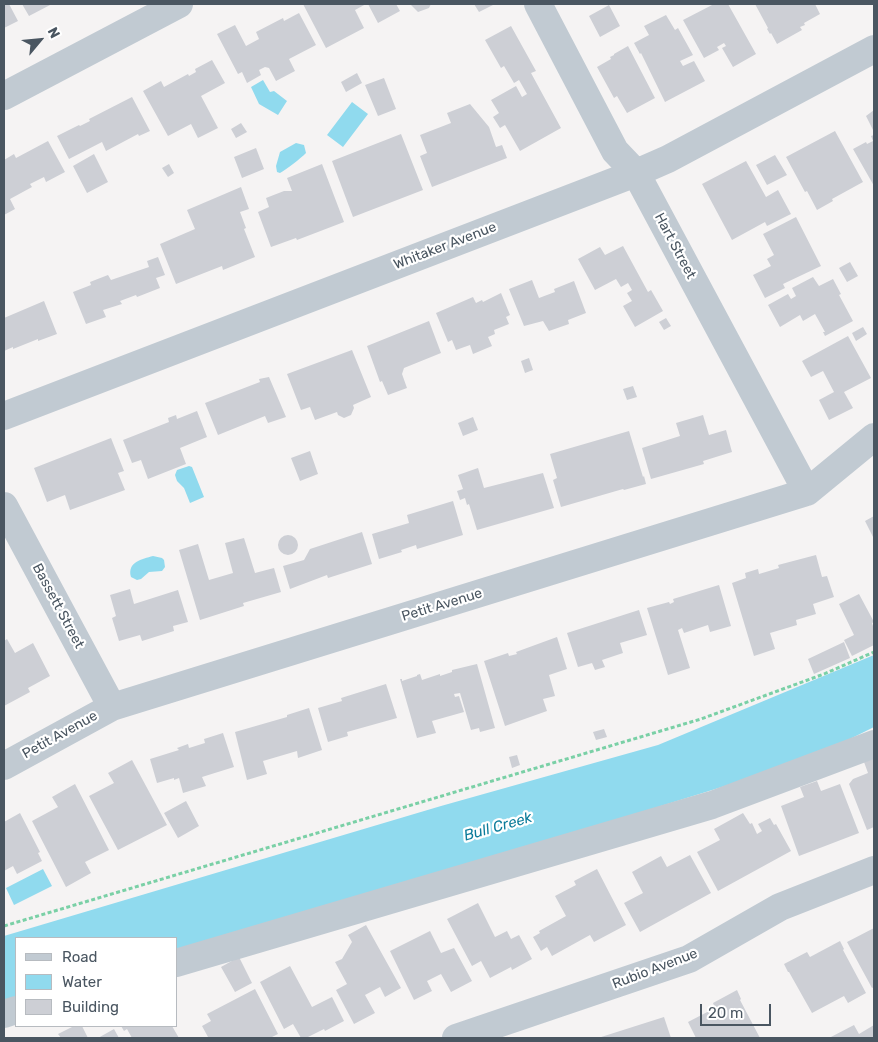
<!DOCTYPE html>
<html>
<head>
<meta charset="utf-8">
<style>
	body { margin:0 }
	#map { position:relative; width:878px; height:1042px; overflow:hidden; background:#f5f3f3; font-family:Rubik,sans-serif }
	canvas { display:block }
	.frame { position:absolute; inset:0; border:5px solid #4a5661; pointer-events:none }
	.legend { position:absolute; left:15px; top:937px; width:162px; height:90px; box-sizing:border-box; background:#fff; border:1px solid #b7bbc0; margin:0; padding:6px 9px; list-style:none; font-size:15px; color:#4a5661 }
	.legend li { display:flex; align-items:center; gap:10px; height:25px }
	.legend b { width:25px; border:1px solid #b7bbc0 }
	.north { position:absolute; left:15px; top:15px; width:50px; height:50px; -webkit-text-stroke:4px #fff; paint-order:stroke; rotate:62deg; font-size:14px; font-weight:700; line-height:20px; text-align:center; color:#4a5661 }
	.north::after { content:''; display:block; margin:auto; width:18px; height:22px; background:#4a5661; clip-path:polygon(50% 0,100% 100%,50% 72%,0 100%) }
	.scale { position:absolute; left:700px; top:1004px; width:71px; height:22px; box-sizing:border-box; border:2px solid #4a5661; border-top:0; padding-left:6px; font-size:15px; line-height:18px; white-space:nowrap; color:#4a5661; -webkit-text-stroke:4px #fff; paint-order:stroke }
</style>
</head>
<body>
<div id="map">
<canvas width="878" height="1042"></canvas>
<div class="frame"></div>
<ul class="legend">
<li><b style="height:6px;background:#c1cad2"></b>Road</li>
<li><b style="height:14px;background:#90daee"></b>Water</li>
<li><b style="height:14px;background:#cdcfd5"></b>Building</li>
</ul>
<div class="north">N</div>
<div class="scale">20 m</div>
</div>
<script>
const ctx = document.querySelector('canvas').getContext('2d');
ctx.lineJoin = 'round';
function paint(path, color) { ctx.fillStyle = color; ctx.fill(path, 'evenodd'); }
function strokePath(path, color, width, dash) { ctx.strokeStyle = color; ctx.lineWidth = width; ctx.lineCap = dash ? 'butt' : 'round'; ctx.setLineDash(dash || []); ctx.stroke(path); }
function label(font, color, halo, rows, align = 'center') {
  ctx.font = font + ' Rubik,sans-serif'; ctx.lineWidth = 4.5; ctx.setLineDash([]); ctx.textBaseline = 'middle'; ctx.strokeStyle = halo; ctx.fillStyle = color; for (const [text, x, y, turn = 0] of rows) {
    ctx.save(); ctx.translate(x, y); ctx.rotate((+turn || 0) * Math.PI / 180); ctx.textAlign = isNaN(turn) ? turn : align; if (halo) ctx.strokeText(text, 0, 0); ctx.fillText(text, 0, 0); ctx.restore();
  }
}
paint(new Path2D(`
	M263 80 270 92 274 91 287 101 278 115 259 104 251 87Z
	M352 102 368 114 343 147 327 135Z
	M296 143 304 145 306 153C300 159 287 169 280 173L277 172 276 166 280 152Z
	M189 466 192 467 204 497 190 503 184 488 177 481 175 475 177 470Z
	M153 556 162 558 164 560 165 567 162 571 149 572 141 579 137 580 131 577C127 562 142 559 153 556Z
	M874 655V727L808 760 559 838 176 954V938H16V1002L4 1006V936L441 806 658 745Z
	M43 869 52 886 14 905 6 888Z`), '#90daee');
paint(new Path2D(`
	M4 4H9L18 21 4 28Z
	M22 4H52L29 16Z
	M303 4H366L355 10 364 28 326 48Z
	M368 4H396L400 11 378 23Z
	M410 4H431L429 8 418 12Z
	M474 4H495L479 12Z
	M714 4H728L756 54 733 67 722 48 726 46 724 43 717 47 719 50 704 58 683 20Z
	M755 4H815L820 14 804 23 805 25 800 27 802 30 777 44 771 33 770 34 767 29 768 28Z
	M609 5 620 26 600 37 589 16Z
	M299 13 316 45 289 59 295 71 276 81 269 68 265 67 259 70 261 75 247 83 242 72 238 74 217 34 235 25 246 46 259 39 256 32 283 18 284 21Z
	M666 15 675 30 678 28 693 55 680 61 683 66 694 61 705 81 665 102 641 53 640 54 634 43 649 35 644 26Z
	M511 26 536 71 531 73 561 128 520 151 505 125 500 128 493 117 499 113 491 100 516 86 522 97 527 94 519 80 514 83 504 66 501 68 485 40Z
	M628 46 655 98 627 113 617 96 614 98 597 67 611 59 610 57 614 55V54Z
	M212 60 225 83 201 96 218 128 198 138 191 124 168 136 143 91 161 81 164 87 188 74 189 76 196 72 195 69Z
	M357 73 362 83 346 92 341 82Z
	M384 78 396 109 378 116 365 85Z
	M132 97 150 131 139 136 138 134 106 151 102 142 69 159 57 136 79 125 80 126 90 121 89 119Z
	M470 104 489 127 496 147 502 145 507 158 432 187 420 156 427 153 420 135 451 123 447 113Z
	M874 110V132L866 116Z
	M241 123 247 132 236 138 231 129Z
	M835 131 863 182 832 199 833 201 817 210 807 191 805 192 786 157Z
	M401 134 423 190 353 217 332 161Z
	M874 135V186L853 149 866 142 867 144 873 141 871 136Z
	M48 141 65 172 46 182 44 177 30 184 32 187 10 199 15 209 4 215V160L14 154 16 158Z
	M256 148 264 169 242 178 234 157Z
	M94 154 108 182 87 193 73 166Z
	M775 155 787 175 767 185 756 165Z
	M746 161 766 197 778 190 791 214 767 226 765 222 732 240 702 184Z
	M169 164 174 173 168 177 162 168Z
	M322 164 344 222 297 240 296 238 271 247 258 212 269 207 266 198 284 191H292L287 178Z
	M241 187 249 209 240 212 246 228 244 229 255 257 223 270 222 266 176 284 160 244 195 229 187 210Z
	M796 217 821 266 783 284 785 288 765 298 753 275 771 266 767 259 774 255 763 234Z
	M623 246 648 292 651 290 663 311 635 327 623 306 632 301 627 293 632 290 628 283 621 287 616 279 595 290 578 259 600 247 605 255Z
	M158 257 165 275 156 278 160 288 137 297 136 295 120 301 122 304 103 310 106 317 86 324 73 292 91 285 90 282 108 275 111 280 149 267 147 261Z
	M850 262 858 276 847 282 839 268Z
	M813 277 819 286 833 279 841 294 839 295 853 321 825 336 823 332H825L815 314 803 321 800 315 780 327 768 305 788 294 791 299 796 296 792 288Z
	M532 280 539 298 555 292 554 289 574 281 586 313 568 320 569 324 549 331 543 321 524 326 509 289Z
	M501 293 510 315 506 317 509 324 494 330 495 334 488 337 492 346 473 354 470 345 456 350 452 340 448 342 436 313 473 297 476 303 482 300 483 302Z
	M44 301 57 334 38 341V339L13 349V347L4 351V318Z
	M666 318 671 326 664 330 659 322Z
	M429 321 441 353 404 368 402 374 407 388 388 395 382 381 380 382 367 346Z
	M863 327 867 334 856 341 852 333Z
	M848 336 871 378 844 392 853 408 829 420 819 400 834 392 823 371 811 377 802 361Z
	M352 350 371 397 353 405 354 408 351 415 344 418 338 415 337 412 315 420 310 407 301 410 287 374Z
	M529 358 533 370 525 373 521 361Z
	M269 377 286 417 268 423 265 416 218 435 205 403 260 382 259 379Z
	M633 386 637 397 627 400 623 389Z
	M197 411 207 437 180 448 186 464 148 479 141 460 132 463 123 440 169 422 168 418 176 415 177 419Z
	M703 415 709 435 726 430 732 452 703 461 704 464 651 479 642 448 680 436 676 423Z
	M473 417 478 430 463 436 458 423Z
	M629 431 643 477 644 476 646 484 624 490 623 489 561 507 553 480 557 478 550 454Z
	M111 438 124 471 118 473 125 490 70 510 65 495 47 502 34 468Z
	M310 451 318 474 300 481 291 458Z
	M478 468 484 488 543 473 554 508 477 530 469 504 467 505 465 498 460 500 457 491 463 489 458 475Z
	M453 501 463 535 417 549 416 545 401 550 402 552 379 559 372 534 409 523 407 515Z
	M874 516V539L865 521Z
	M362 532 372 564 328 578 327 575 290 589 283 566 304 560 310 549Z
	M278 545a10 10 0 1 1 20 0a10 10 0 1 1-20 0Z
	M244 538 255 573 274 568 281 592 243 603 244 606 200 620 179 550 198 544 209 580 233 573 225 543Z
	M816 555 822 577 827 576 834 597 813 604 816 614 796 620 797 625 770 633 775 649 754 656 732 583 746 578 745 573 758 569 759 574 779 568 778 565Z
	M719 585 731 626 710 632 708 625 684 633 682 628 678 630 690 668 668 675 647 608 669 602 670 604 674 602 673 599Z
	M130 589 134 604 178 590 188 622 173 626 174 631 142 641 140 635 119 641 112 618 116 616 110 595Z
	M859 594 874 622 872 623 874 629V645L852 656 844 640 854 635 839 604Z
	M639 610 647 635 620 643 623 653 602 660 605 667 595 670 592 663 578 667 567 633Z
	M557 637 567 669 549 675 555 696 543 699 547 711 505 726 484 661 508 653 509 656 517 654 516 652Z
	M7 639 15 653 33 643 50 676 28 688 30 692 4 706V641Z
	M844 642 850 658 814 674 808 659Z
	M477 664 495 728 480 732 479 728 471 730 460 693 454 694 455 697 459 696 464 712 432 721 436 733 417 738 400 679H402V681L417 676V675L420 674 422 680 440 674V676L452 672V670Z
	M386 684 397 718 347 732 348 736 328 742 318 708 342 701 341 698Z
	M309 708 322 750 298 758 297 751 263 761 267 774 247 780 235 732 287 717V715Z
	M604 729 607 737 596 740 593 732Z
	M223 733 234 767 202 777 206 786 183 793 179 778 174 780V778L157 783 150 759 179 750 177 748 188 744 189 748 205 743 204 739Z
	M517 755 520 765 512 768 509 757Z
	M874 758V827L867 830 849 784 853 779 868 773 864 762Z
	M132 760 167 825 118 850 89 796 114 783 108 773Z
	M817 781 821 791 840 784 859 833 799 856 781 806 804 797 800 787Z
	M75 784 109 850 85 862 91 873 66 887 32 821 58 807 52 797Z
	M186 801 199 826 178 838 164 813Z
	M20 813 40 852 38 853 42 861 17 874 13 866 4 871V822Z
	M743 813 750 824 752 823 757 834 762 831 758 824 770 818 774 825 776 824 791 851 718 891 697 852 720 840 714 829Z
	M690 855 711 893 640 932 624 903 643 893 632 872 661 856 667 867Z
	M597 869 626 925 594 942 590 935 552 956 547 947 541 951 533 937 540 933 539 931 566 916 555 896 576 885 574 881Z
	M478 903 495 937 507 931 511 939 519 935 532 959 512 970 511 967 490 978 481 961 472 966 447 919Z
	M366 925 401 988 385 997 380 987 365 995 375 1013 354 1024 336 990 347 984 335 962 342 959 352 942 348 935Z
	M874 928V987L872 988 847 942Z
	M430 931 441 953 454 948 472 981 451 992 441 974 427 981 432 991 414 1000 390 951Z
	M840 941 844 949 843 950 866 993 848 1003 844 996 812 1013 789 972H788L784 964 807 952 810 957Z
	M239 957 252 983 235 992 221 967Z
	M290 966 312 1007 332 997 344 1021 325 1031 324 1029 306 1038H301L293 1024 284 1029 260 982Z
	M255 989 278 1034 270 1038H206L208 1037 202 1026 211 1021 207 1014Z
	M737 990 741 999 740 1000 760 1038H696L688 1022 715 1008 713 1003Z
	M664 1017 671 1038H598Z
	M854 1025 859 1034 874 1025V1038H829Z
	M74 1026H82L88 1038H61L58 1034Z
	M121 1026H172L179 1038H132L127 1029 124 1031Z
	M114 1029 119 1038H98Z`), '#cdcfd5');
strokePath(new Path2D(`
	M4 926 701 719 824 674 874 652`), '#7ad0a6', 3, [4, 2.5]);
strokePath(new Path2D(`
	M538 4 615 151 636 173 807 492
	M4 96 179 4
	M4 416 636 173 668 159 874 49
	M4 506 112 707
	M4 766 112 707 807 492 874 437
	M176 963 712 805 874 744
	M4 1014 16 1010
	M456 1038 689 959 780 907 874 870`), '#c1cad2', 28);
label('14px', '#4a5661', '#fff', [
	["Whitaker Avenue",445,246,-21],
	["Hart Street",675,246,62],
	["Petit Avenue",442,605,-17],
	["Bassett Street",58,606,62],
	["Petit Avenue",60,735,-29],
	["Rubio Avenue",655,969,-21]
]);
label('italic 15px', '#0c7c9b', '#fff', [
	["Bull Creek",498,827,-16]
]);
</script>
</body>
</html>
